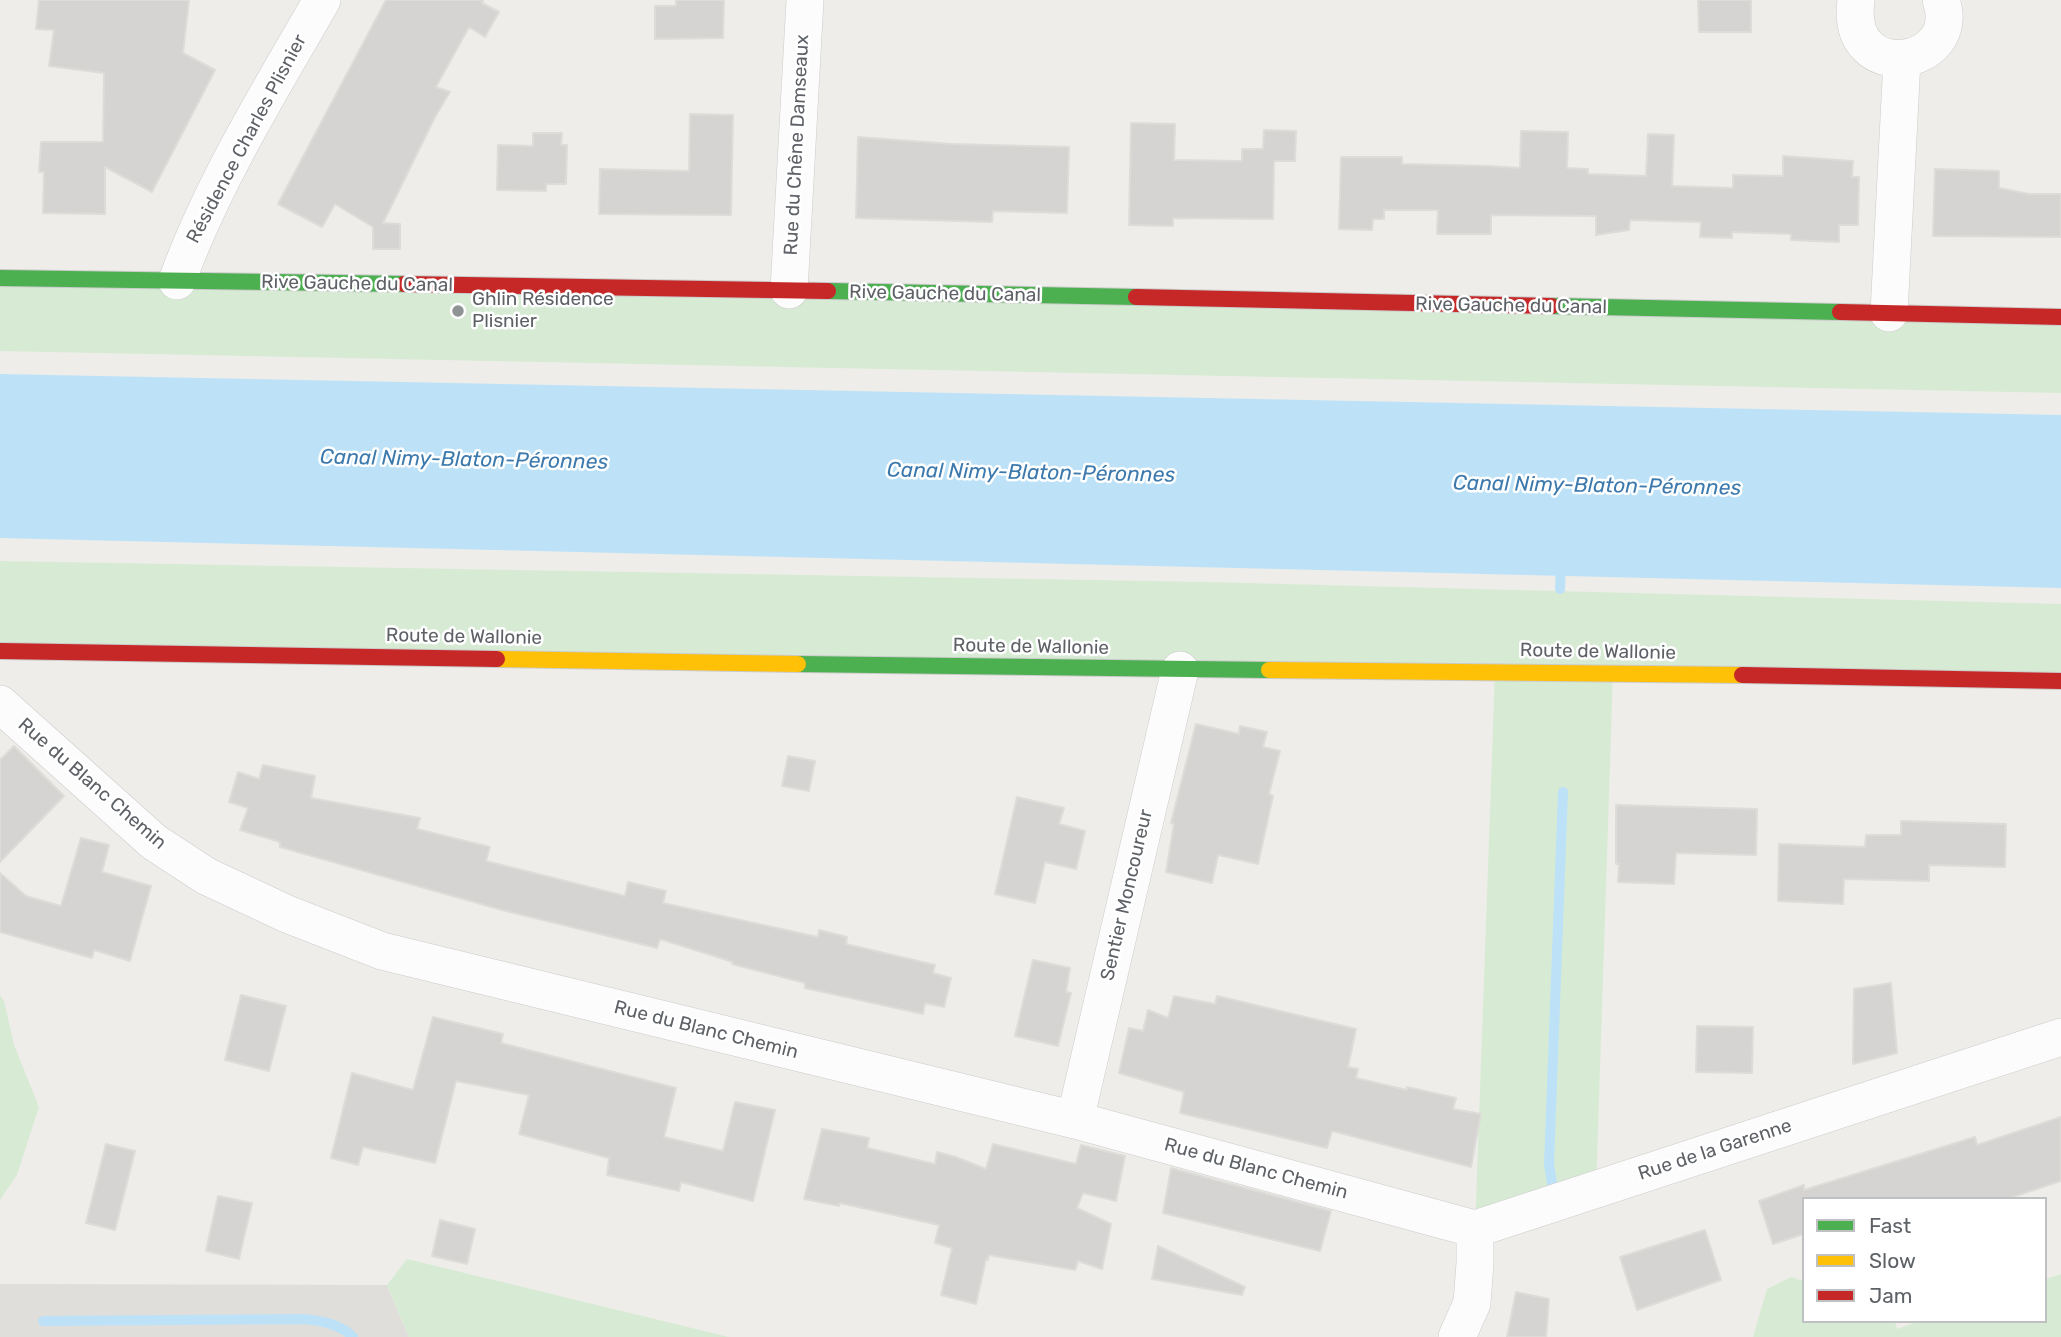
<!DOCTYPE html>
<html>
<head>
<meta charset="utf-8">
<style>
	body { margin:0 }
	#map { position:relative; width:2061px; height:1337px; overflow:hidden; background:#eeede9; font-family:Rubik,sans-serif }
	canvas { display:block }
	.legend { position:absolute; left:1802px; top:1197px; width:245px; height:126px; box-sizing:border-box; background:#fff; border:2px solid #bfc0c2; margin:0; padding:9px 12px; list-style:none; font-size:21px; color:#5e6267 }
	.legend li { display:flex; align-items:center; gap:14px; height:35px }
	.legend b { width:35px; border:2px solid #bfc0c2 }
</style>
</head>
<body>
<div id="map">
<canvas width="2061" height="1337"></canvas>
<ul class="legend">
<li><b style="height:9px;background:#4caf50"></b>Fast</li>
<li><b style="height:9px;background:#ffc107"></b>Slow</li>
<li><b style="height:9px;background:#c62828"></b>Jam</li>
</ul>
</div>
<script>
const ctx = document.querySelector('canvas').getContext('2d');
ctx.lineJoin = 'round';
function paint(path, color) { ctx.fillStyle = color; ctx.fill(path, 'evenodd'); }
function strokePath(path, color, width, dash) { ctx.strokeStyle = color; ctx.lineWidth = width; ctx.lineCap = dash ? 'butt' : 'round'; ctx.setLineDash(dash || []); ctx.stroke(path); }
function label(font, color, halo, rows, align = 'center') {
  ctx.font = font + ' Rubik,sans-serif'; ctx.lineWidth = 5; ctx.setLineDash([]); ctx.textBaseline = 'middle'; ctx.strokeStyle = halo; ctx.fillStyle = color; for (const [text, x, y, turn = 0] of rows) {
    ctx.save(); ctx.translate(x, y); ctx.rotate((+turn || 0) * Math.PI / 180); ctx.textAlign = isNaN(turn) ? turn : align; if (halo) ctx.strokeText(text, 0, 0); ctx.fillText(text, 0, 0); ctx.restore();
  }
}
paint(new Path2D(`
	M0 1284 387 1285 409 1337H0Z`), '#dfdeda');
paint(new Path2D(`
	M0 278 2061 317V393L0 351Z
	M0 561 1207 582 2061 604V681L1613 673 1596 1190 1475 1229 1495 671 0 651Z
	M0 995 4 1001 14 1045 39 1107 17 1175 0 1200Z
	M407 1259 729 1337H409L387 1285Z
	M2061 1274V1337H1753L1767 1289 1791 1277 1804 1281V1321H1895L1897 1329 1920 1321H2045V1279Z`), '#d7ebd4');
paint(new Path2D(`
	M0 374 2061 415V588L0 538Z`), '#bde2f8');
strokePath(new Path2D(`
	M1560 589 1561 564
	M1553 1190 1549 1164 1563 792
	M43 1321 304 1319C322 1321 340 1324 353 1337`), '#bde2f8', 10);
const building = new Path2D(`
	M39 0H189L183 53 215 70 152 192 105 167V214L43 213 44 172H39L41 142H103L104 73 49 66 54 30 36 29Z
	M386 0H483L482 3 499 12 485 37 469 27 436 87 450 92 435 117 383 223 400 224V249H373V227L335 204 322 227 278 204Z
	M676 0H724L723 38 655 39V6H676Z
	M1698 0H1751V32H1699Z
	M690 114 733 115 731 215 599 214 600 169 689 171Z
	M1131 123 1175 124 1174 160 1242 161V149H1263L1264 130 1296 131 1295 161H1274L1273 219 1173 218V226L1129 225Z
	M1521 131 1568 132 1567 168 1588 169V174L1646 176 1648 134 1674 135 1672 186 1733 188V175L1783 176V156L1853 161 1852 177H1859L1858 225H1839V242L1812 241 1791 240V234L1732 232V238L1700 237 1701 222 1630 220 1629 230 1596 235V216L1491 215V234H1437L1438 210H1384V219H1373L1372 230 1339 229 1341 157H1402V164L1489 166 1520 168Z
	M533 133H562L561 145H567L566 184H546V191L497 190 498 145 533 146Z
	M858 137 951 144 1069 147 1067 213 993 211 992 222 856 218Z
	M1935 169 1999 171V188L2029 194H2061V237L1933 236Z
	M1196 724 1239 734 1240 726 1267 732 1263 747 1280 751 1269 794 1273 796 1258 864 1218 855 1212 883 1166 872 1174 824 1171 823Z
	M14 746 64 796 0 862V760Z
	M788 756 815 761 809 791 782 786Z
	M263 765 315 776 311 798 420 818 417 829 490 847 486 861 625 896 628 882 666 891 663 903 818 937 819 930 847 937 846 944 935 965 933 973 951 978 944 1007 925 1003 923 1014 805 988V983L732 964 733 962 660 939 657 948 502 910 280 847V842L240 830 248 808 229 802 238 772 259 779Z
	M1017 797 1064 808 1059 824 1085 831 1076 869 1045 862 1035 903 995 894Z
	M1616 805 1757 809 1756 855 1676 853 1674 884 1618 882 1619 864H1616Z
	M1901 821 2006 824 2005 867 1929 865V881L1844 879 1843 904 1778 901 1779 844 1865 847 1866 835H1901Z
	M81 838 109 845 102 872 151 886 130 961 94 950 92 958 0 932V873L26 896 61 906Z
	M1033 960 1070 968 1066 992 1071 993 1058 1046 1015 1036Z
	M1891 983 1897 1053 1853 1064 1854 989Z
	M241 995 286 1006 269 1071 225 1060Z
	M1174 996 1215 1004 1217 996 1356 1029 1348 1067 1358 1069 1356 1078 1407 1090V1087L1456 1098 1453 1109 1481 1114 1471 1167 1332 1131 1327 1148 1180 1113 1184 1092 1119 1073 1129 1028 1143 1031 1148 1010 1168 1018Z
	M433 1017 503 1034 501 1043 676 1088 664 1137 723 1151 735 1102 775 1110 753 1201 681 1182 679 1191 607 1175 609 1158 519 1134 529 1095 456 1081 435 1163 363 1147 358 1165 331 1158 352 1073 413 1090Z
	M1697 1026 1753 1027 1752 1073 1696 1072Z
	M2061 1117V1181L2007 1199H1804V1234L1773 1244 1759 1201 1804 1185V1190L1975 1137 1977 1145Z
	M822 1129 869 1138 867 1148 935 1164 937 1152 956 1157 986 1169 993 1144 1076 1164 1081 1145 1125 1156 1116 1201 1083 1193 1077 1208 1111 1224 1102 1269 1078 1261 1075 1270 989 1255 988 1260 986 1259 976 1304 941 1295 952 1248 935 1243 939 1225 840 1203 839 1206 804 1199Z
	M106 1144 135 1151 115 1230 86 1223Z
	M1171 1168 1331 1211 1320 1251 1163 1213Z
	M218 1196 252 1203 239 1259 206 1251Z
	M440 1220 475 1229 467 1264 432 1256Z
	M1705 1230 1721 1280 1637 1310 1620 1257Z
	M1158 1246 1245 1287 1242 1295 1152 1279Z
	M1516 1292 1549 1299 1546 1337H1507Z`);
paint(building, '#d5d4d2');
strokePath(building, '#dedcd8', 2);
const street = new Path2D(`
	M1856 0C1844 88 1965 67 1941 0
	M177 281C213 182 270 91 322 0
	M789 290 805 0
	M1889 313 1902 60
	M0 704 154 842 206 876 287 914 382 951 1075 1120 1475 1229
	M1075 1120 1180 670
	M1475 1229 2061 1037
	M1457 1337 1472 1303 1475 1263V1229`);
const fast = new Path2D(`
	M0 278 404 284
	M828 291 1136 297
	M1552 306 1840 312
	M798 664 1269 670`);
const slow = new Path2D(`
	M497 659 798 664
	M1269 670 1742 675`);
const jam = new Path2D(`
	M404 284 828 291
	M1136 297 1552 306
	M1840 312 2061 317
	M0 651 497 659
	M1742 675 2061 681`);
strokePath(street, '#cbcbcb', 38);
strokePath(fast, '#cbcbcb', 18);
strokePath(slow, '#cbcbcb', 18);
strokePath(jam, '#cbcbcb', 18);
strokePath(street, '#fcfcfc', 37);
strokePath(fast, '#4caf50', 16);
strokePath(slow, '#ffc107', 16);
strokePath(jam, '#c62828', 16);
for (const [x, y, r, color] of [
	[458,311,7,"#909394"]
]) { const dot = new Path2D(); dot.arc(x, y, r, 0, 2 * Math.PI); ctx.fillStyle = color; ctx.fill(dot); strokePath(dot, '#fff', 2.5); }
label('19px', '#5e6267', '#fff', [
	["Résidence Charles Plisnier",247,139,-62],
	["Rue du Chêne Damseaux",797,145,-87],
	["Rive Gauche du Canal",357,284,1],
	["Rive Gauche du Canal",945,294,1],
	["Rive Gauche du Canal",1511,306,1],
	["Route de Wallonie",464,637,1],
	["Route de Wallonie",1031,647,1],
	["Route de Wallonie",1598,652,1],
	["Rue du Blanc Chemin",92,784,41],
	["Sentier Moncoureur",1127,895,-77],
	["Rue du Blanc Chemin",706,1030,14],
	["Rue de la Garenne",1715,1150,-18],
	["Rue du Blanc Chemin",1256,1169,15]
]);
label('19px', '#5e6267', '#fff', [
	["Ghlin Résidence",472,300],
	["Plisnier",472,322]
], 'left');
label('italic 21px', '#3c79ad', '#fff', [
	["Canal Nimy-Blaton-Péronnes",464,460,1],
	["Canal Nimy-Blaton-Péronnes",1031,473,1],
	["Canal Nimy-Blaton-Péronnes",1597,486,1]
]);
</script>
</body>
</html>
